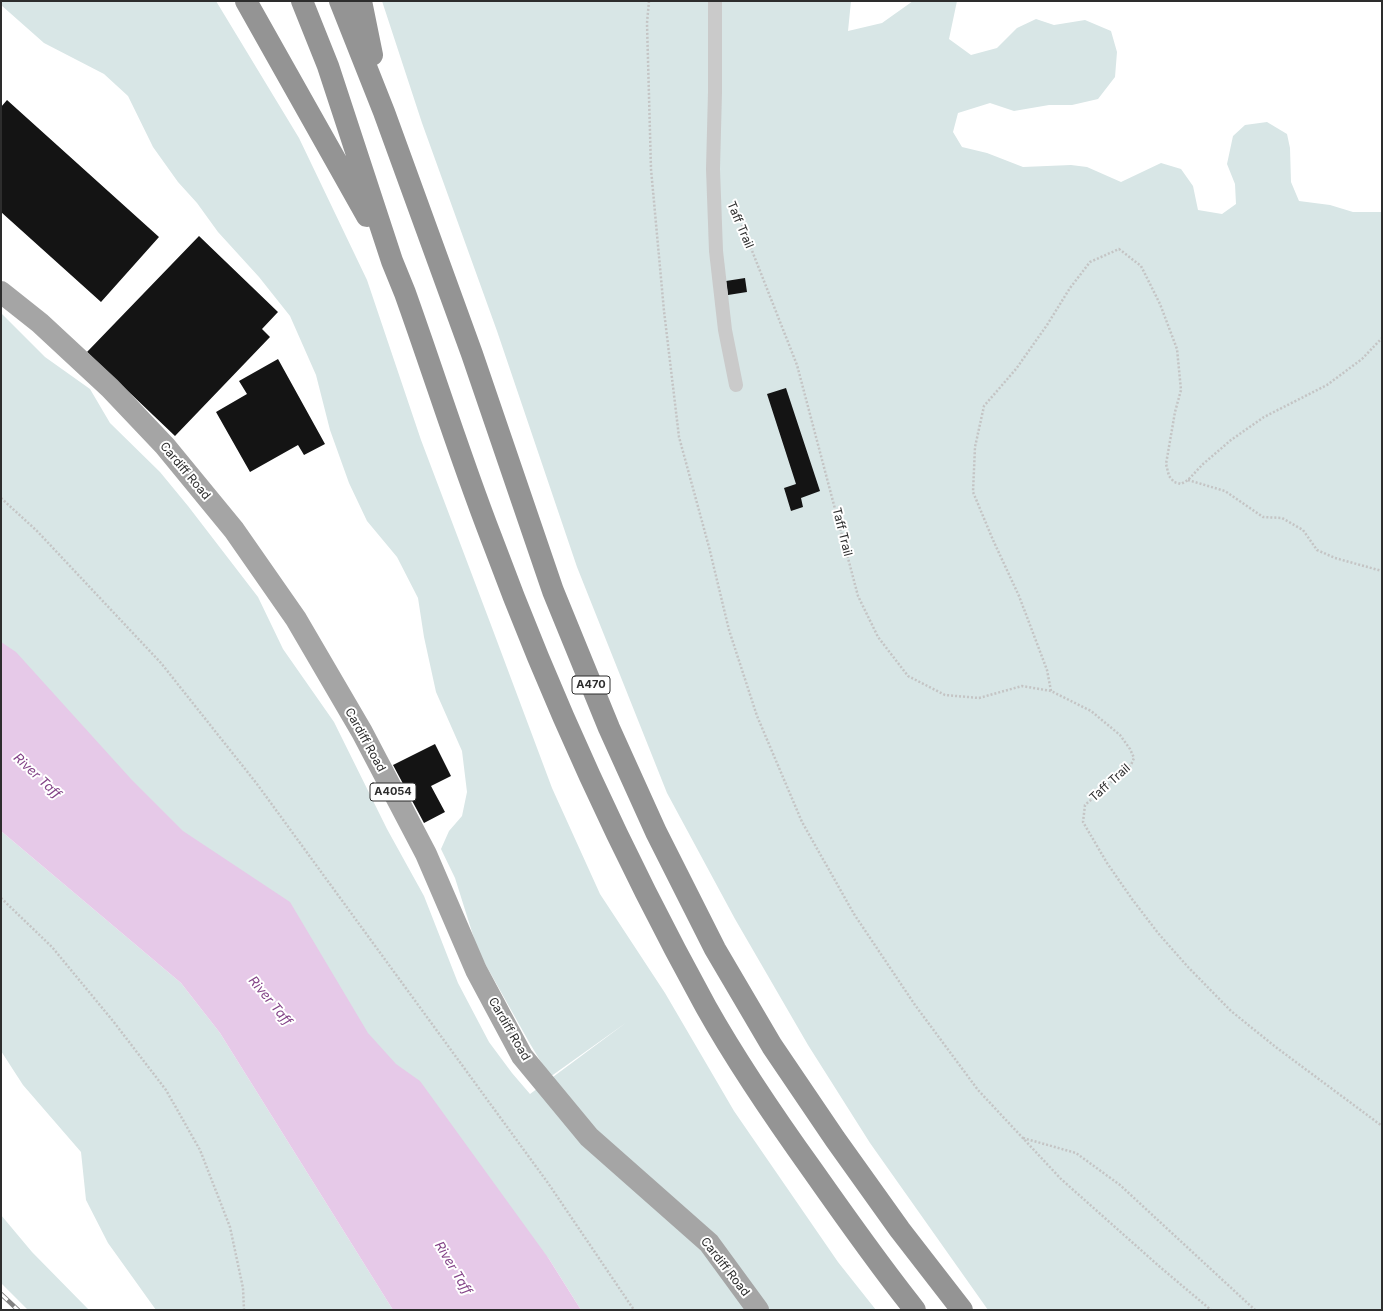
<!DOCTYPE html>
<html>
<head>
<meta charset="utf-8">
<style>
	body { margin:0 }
	#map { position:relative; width:1383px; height:1311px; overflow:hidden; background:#fff; font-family:Inter,sans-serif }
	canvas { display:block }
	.frame { position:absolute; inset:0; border:2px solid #2d2d2d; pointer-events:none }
</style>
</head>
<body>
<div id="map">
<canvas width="1383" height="1311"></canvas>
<div class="frame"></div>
</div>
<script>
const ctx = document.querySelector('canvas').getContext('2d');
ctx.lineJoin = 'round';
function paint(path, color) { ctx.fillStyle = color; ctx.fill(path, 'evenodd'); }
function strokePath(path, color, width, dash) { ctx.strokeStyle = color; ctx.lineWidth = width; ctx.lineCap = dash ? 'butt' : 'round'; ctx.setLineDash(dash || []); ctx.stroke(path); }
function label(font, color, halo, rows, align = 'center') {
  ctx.font = font + ' Inter,sans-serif'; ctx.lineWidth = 4; ctx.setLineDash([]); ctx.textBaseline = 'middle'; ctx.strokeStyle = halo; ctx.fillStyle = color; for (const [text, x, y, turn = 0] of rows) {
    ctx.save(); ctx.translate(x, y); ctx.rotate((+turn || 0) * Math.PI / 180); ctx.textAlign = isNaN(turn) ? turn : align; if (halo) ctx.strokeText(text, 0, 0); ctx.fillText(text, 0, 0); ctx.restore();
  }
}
paint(new Path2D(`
	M1 1H216L299 138 367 280 421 440 491 625 552 788 600 894 665 993 734 1111 838 1262 876 1310H581L549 1259 1 656V313L45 357 90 389 110 423 160 472 188 506 258 597 283 649 334 722 387 829 424 896 458 983 489 1042 512 1073 530 1094 627 1022 550 1077 529 1042 478 951 455 878 441 849 449 831 462 816 467 792 462 751 436 692 424 637 418 598 397 557 367 521 349 483 330 430 316 375 290 316 259 277 218 232 197 203 178 182 153 147 128 96 104 74 44 43 1 5Z
	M382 1H851L848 31 882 23 913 1H957L949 39 971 55 997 48 1017 28 1036 19 1054 25 1085 20 1111 31 1117 52 1115 77 1098 99 1072 105H1049L1014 111 990 103 958 113 953 132 962 147 987 153 1023 167 1071 165 1087 167 1121 182 1161 163 1181 169 1193 186 1198 210 1222 214 1236 204 1235 184 1227 164 1233 136 1245 125 1267 122 1287 134 1290 148 1291 182 1299 201 1330 205 1353 212H1382V1310H988L870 1143 808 1045 735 919 667 793 577 567 497 331 422 123Z
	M1 831 181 983 220 1033 393 1310H156L108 1243 86 1200 81 1152 23 1085 1 1051Z
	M1 1215 32 1252 89 1310H28L1 1283Z`), '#d8e6e6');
paint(new Path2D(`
	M1 642 16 652 131 779 183 831 290 902 368 1033 396 1064 420 1081 549 1259 581 1310H393L220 1033 181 983 1 831Z`), '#e6c9e8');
paint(new Path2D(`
	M7 100 159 237 101 302 1 212V107Z
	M199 236 278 312 262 329 270 337 175 436 87 352Z
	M745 278 747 292 728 295 726 281Z
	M278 359 325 444 304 455 298 445 250 472 216 412 247 394 239 381Z
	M786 388 820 491 801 498 803 507 791 511 784 488 796 484 767 394Z
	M435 744 451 776 431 786 445 812 424 823 393 765Z`), '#141414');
strokePath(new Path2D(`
	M649 1 647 23 651 169 664 311 679 437 709 547 729 630 757 716 802 822 854 914 915 1005 978 1090 1061 1179 1160 1267 1211 1310
	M736 210 797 365 858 596 878 637 908 676 945 695 979 698 1022 686 1051 691 1091 711 1120 735 1130 749 1134 758 1131 765 1085 805 1083 822 1107 863 1132 899 1158 933 1188 967 1231 1011 1277 1048 1382 1126
	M1188 480 1225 491 1263 517 1282 518 1303 530 1317 550 1335 558 1382 571
	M1 498 37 531 161 663 257 784 548 1183 634 1310
	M1051 691 1047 670 1019 596 993 540 973 492 975 447 984 406 1016 369 1047 325 1070 288 1090 262 1119 249 1141 266 1160 304 1177 349 1181 390 1175 412 1166 464 1169 476 1174 482 1181 484 1188 480 1203 464 1231 440 1264 417 1327 385 1362 359 1382 338
	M1 898 52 947 113 1021 166 1090 200 1150 230 1227 243 1288 244 1310
	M1023 1138 1076 1153 1120 1185 1255 1310`), '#c4c4c4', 2.5, [2, 2]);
strokePath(new Path2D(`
	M715 1V92L713 169 716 251 725 330 736 385`), '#cacaca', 14);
strokePath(new Path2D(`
	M1 292 40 323 110 388 165 446 234 530 296 619 362 732 426 854 476 970 522 1056 589 1137 709 1243 758 1310`), '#a5a5a5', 22);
strokePath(new Path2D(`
	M246 1 367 216
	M302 1 328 66 392 261 405 293C434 374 460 457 491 537 551 699 623 856 706 1007 738 1064 775 1118 813 1171 846 1218 879 1265 915 1310
	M340 1 384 112 472 354 553 591 609 728 656 832 715 949 772 1046 835 1139 900 1230 962 1310
	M361 1 372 55`), '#949494', 22);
const rail = new Path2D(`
	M1 1294 18 1310`);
strokePath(rail, '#828282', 4.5);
strokePath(rail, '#fff', 3, [9]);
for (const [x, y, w] of [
	[591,685,38],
	[393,792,46]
]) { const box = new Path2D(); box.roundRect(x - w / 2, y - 9, w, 18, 3); ctx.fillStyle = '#fff'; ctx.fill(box); strokePath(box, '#2d2d2d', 1); }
label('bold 11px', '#2d2d2d', null, [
	["A470",591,685],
	["A4054",393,792]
]);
label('12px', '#2d2d2d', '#fff', [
	["Taff Trail",740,225,67],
	["Cardiff Road",185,471,50],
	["Taff Trail",842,532,76],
	["Cardiff Road",365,740,61],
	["Taff Trail",1110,783,-42],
	["Cardiff Road",509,1029,60],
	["Cardiff Road",725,1267,52]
]);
label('italic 13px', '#834387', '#fff', [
	["River Taff",37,776,43],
	["River Taff",270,1001,50],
	["River Taff",453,1268,59]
]);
</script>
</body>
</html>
